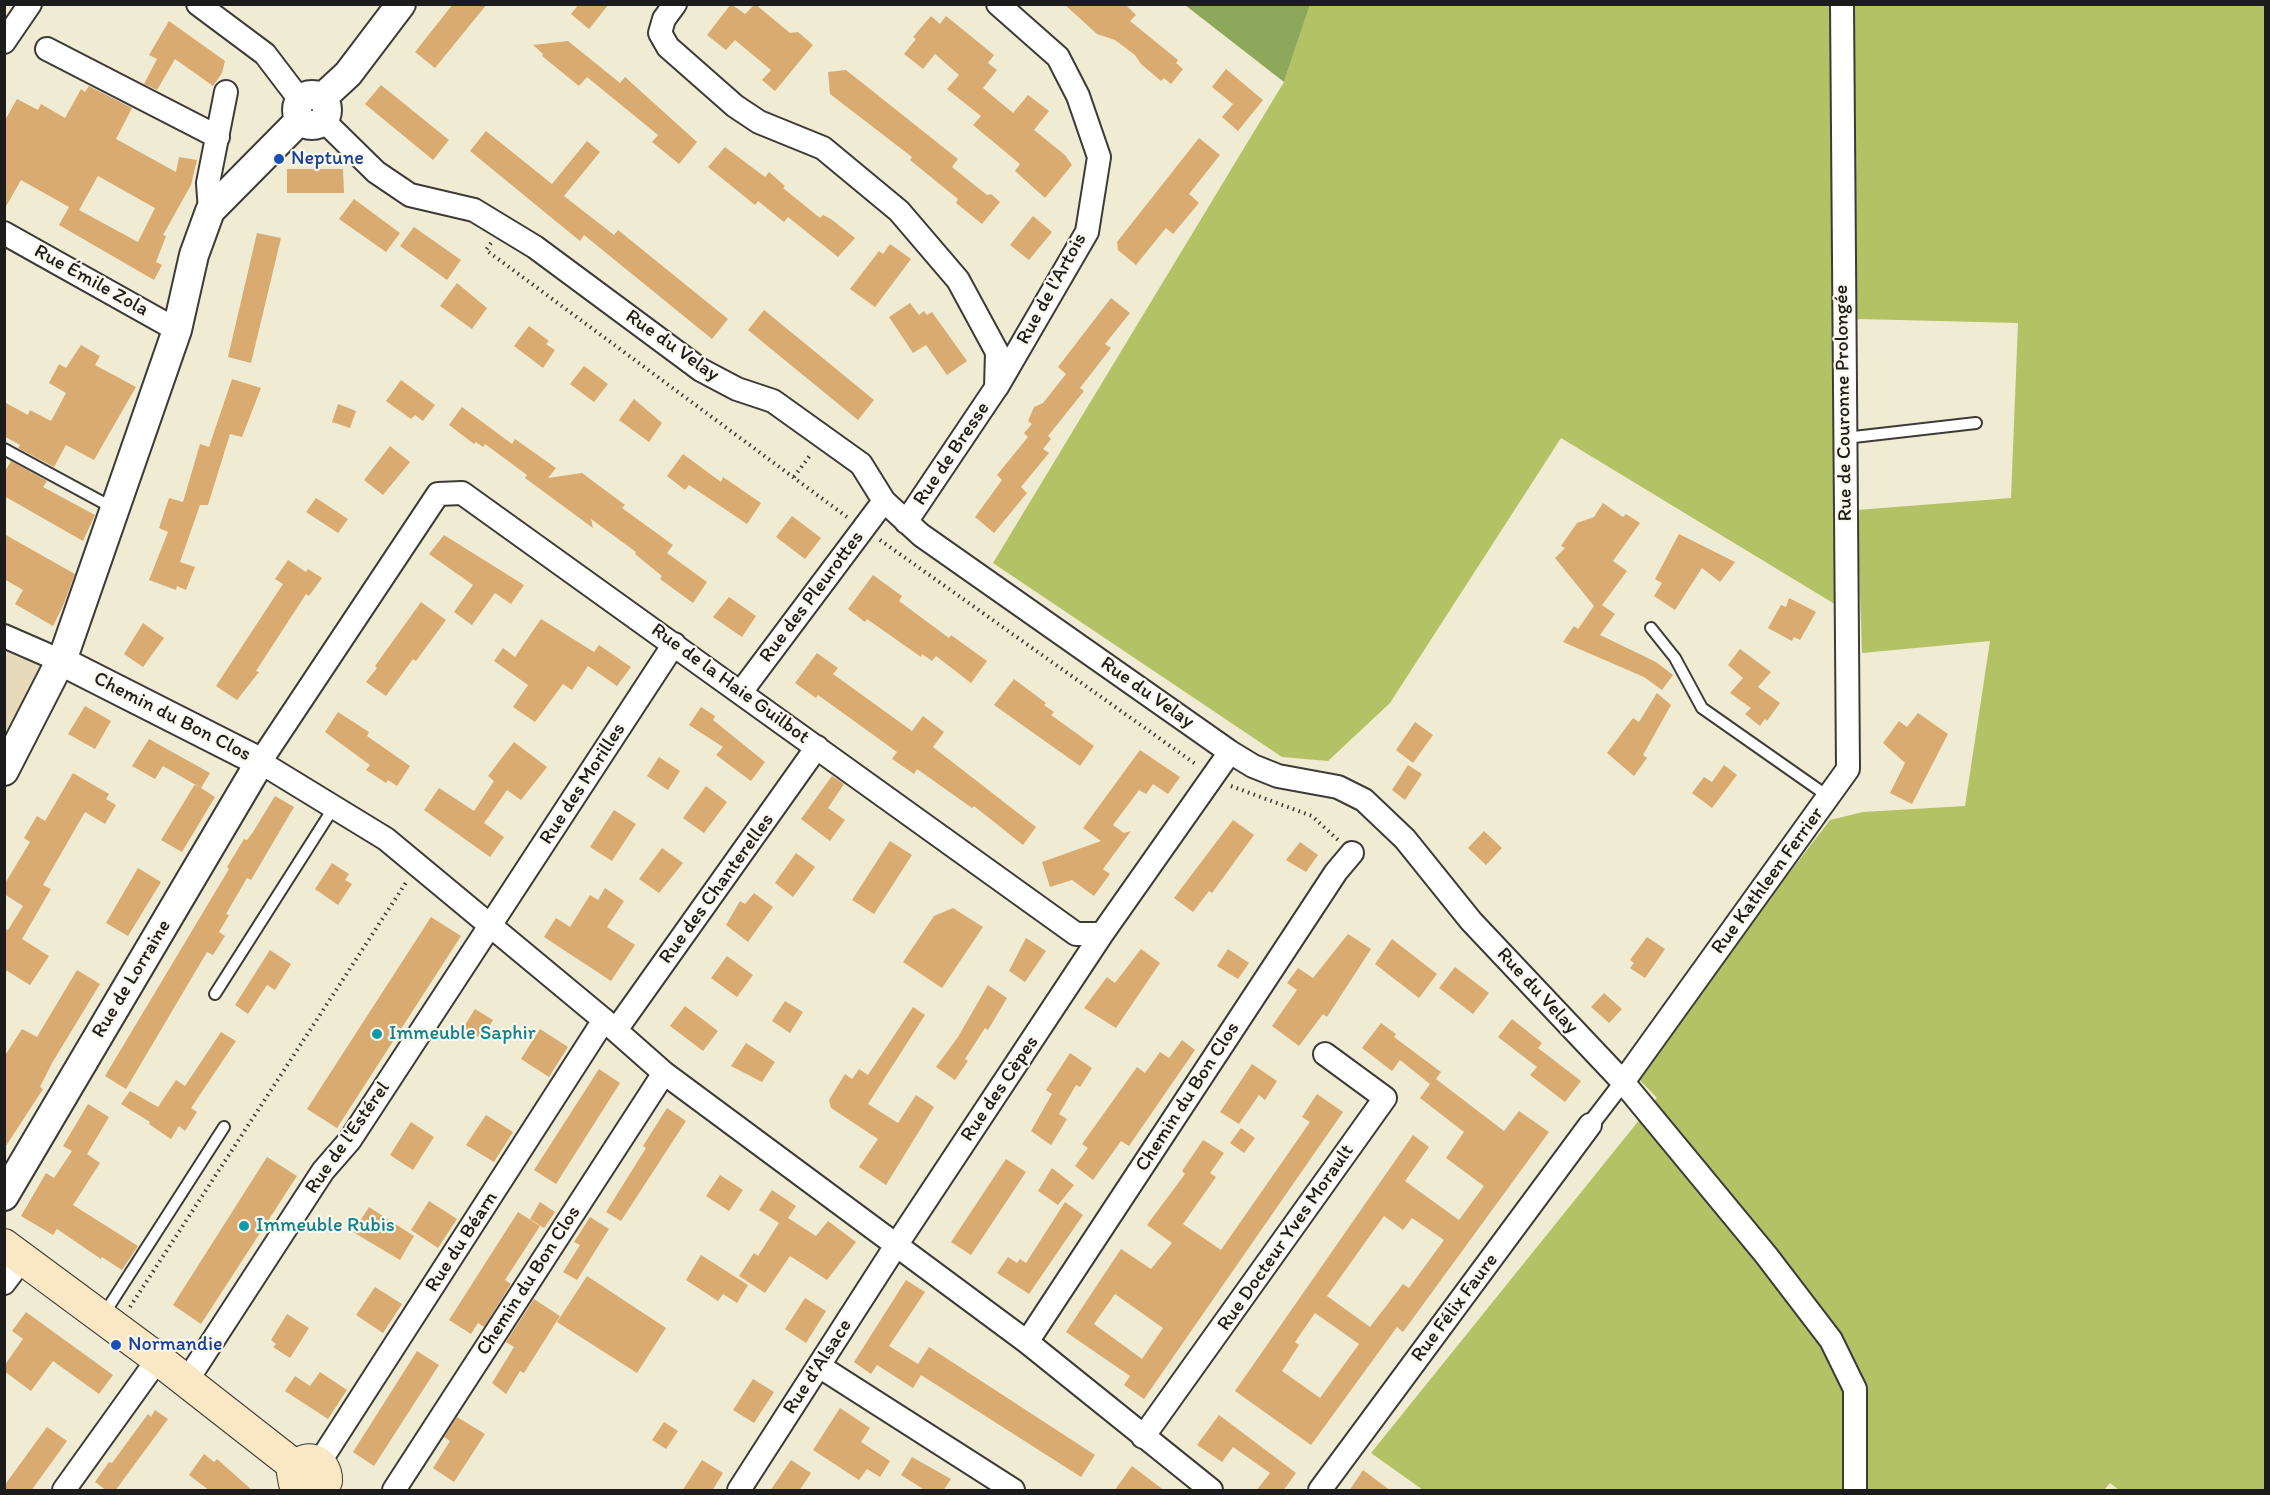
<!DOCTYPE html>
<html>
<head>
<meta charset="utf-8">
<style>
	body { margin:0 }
	#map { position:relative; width:2270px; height:1495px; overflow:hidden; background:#f0ebd3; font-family:Itim,sans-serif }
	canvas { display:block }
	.frame { position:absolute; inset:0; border:6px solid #1c1c1c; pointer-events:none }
</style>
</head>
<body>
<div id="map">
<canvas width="2270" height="1495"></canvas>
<div class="frame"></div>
</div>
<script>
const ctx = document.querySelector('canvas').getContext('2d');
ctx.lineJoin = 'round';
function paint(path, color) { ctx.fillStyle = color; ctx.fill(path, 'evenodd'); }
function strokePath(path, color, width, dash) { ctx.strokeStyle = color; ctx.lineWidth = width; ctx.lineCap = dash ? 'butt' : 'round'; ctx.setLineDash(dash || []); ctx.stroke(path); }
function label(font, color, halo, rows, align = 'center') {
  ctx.font = font + ' Itim,sans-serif'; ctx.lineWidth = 4.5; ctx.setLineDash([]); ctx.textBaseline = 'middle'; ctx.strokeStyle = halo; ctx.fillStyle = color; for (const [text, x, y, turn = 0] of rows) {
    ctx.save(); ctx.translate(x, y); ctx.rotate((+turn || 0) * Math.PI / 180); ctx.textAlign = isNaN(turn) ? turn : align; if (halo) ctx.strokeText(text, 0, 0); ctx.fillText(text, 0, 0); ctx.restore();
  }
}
paint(new Path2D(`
	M5 650 38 663 44 678 5 750Z`), '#e6daba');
paint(new Path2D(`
	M1310 5H2265V1488L2263 1490H2119L2110 1483 2104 1490H1423L1371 1453 1657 1098 1634 1074 1830 820 1863 812 1965 806 1990 641 1862 653 1857 510 2011 498 2018 323 1860 319 1832 324 1838 606 1561 438 1390 703 1328 761 1282 757 993 563 1284 82Z`), '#b2c264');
paint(new Path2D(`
	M1185 5H1310L1284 82Z`), '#8da85a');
paint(new Path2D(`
	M453 4H487L435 68 415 52Z
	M579 4H609L589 29 571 14Z
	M731 4 745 14 755 4 790 33 798 32 813 45 775 91 762 80 771 70 735 40 726 50 707 35Z
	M1064 4H1125L1136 15 1130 21 1178 60 1176 63 1183 69 1171 84 1164 78 1161 81 1141 64 1135 55 1115 40 1097 34Z
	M931 16 940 24 946 16 994 55 988 63 997 70 983 88 1013 113 1028 95 1049 111 1034 130 1065 155 1072 165 1045 198 1015 171 1020 164 973 125 981 116 947 89 959 75 935 54 923 69 904 54 916 39 913 37Z
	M169 21 225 61 222 73 213 86 175 59 157 90 144 84 157 59 149 55Z
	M568 41 620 83 625 77 697 142 679 164 652 142 658 135 587 77 579 86 542 56 543 54 533 45Z
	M1226 69 1263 100 1238 131 1222 117 1233 104 1212 87Z
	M846 70 958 159 952 167 987 195 991 194 1000 202 982 224 956 203 958 199 910 160 912 157 830 94 828 72Z
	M381 85 449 140 433 160 365 104Z
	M89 86 132 108 116 139 176 172 179 157 197 160 191 185 163 235 166 236 156 262 162 265 154 280 59 225 69 207 21 180 4 210V122L17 99 38 110 41 104 65 118 81 89 85 92ZM98 176 155 208 138 242 79 210Z
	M486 131 552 184 587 141 600 152 564 196 614 235 618 230 728 319 712 339 584 235 580 241 470 151Z
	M1199 138 1220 155 1189 194 1199 203 1173 234 1166 228 1136 265 1118 250 1117 242Z
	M725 147 765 177 769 172 785 186 783 188 820 218 823 215 831 219 855 238 838 257 788 217 784 222 758 201 755 205 708 167Z
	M287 169H343L344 193H287Z
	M354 199 400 233 386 252 339 219Z
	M1033 216 1052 232 1029 260 1010 245Z
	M414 227 461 260 447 280 400 246Z
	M257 233 281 238 251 363 228 357Z
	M890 244 911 259 875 307 850 289 879 251 883 254Z
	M457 283 487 308 472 329 440 306Z
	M1111 298 1130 313 1105 344 1111 348 1080 388 1084 391 1048 436 1051 439 1043 449 1049 453 1021 487 1027 493 994 533 975 517 1002 480 997 475 1028 437 1024 433 1032 424 1028 421 1034 407 1043 403 1066 374 1058 367Z
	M910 303 919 315 924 311 927 315 932 312 967 361 947 375 926 345 913 353 889 317Z
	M764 310 874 400 858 420 748 330Z
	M529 326 549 341 546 344 555 350 543 368 514 346Z
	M81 345 100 356 95 365 136 387 94 460 66 445 54 467 18 448 20 445 4 436V402L28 415 30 410 51 421 66 393 49 383 59 364 66 368Z
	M584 366 608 384 594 402 570 384Z
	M232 379 261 388 242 437 230 434 208 505H200L180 562 195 567 186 590 177 586 176 590 149 580 168 532 159 528 169 498 183 502 200 444 209 447Z
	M401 380 435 405 423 421 415 415 411 419 386 401Z
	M634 399 662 423 649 442 619 420Z
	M338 404 356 411 350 428 332 422Z
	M462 407 512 444 515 439 556 468 548 478 582 473 625 505 622 508 673 545 667 553 707 582 693 603 660 579 662 576 635 554 636 552 591 519 593 528 525 478 527 475 485 444 483 447 476 442 474 444 449 425Z
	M390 446 410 462 383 495 364 480Z
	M683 454 721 482 723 477 761 503 747 524 689 485 685 490 667 476Z
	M11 461 47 481 43 487 95 515 83 541 4 496V473Z
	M316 498 348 519 338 533 306 512Z
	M1603 503 1623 517 1626 514 1640 523 1613 561 1627 571 1602 605 1615 614 1600 635 1656 662 1673 675 1662 690 1644 677 1563 642 1574 626 1578 629 1594 606 1555 558 1565 548 1561 546 1577 523 1594 517Z
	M792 516 821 538 805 559 776 537Z
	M4 534 75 574 63 606 53 626 15 604 23 590 4 579Z
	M1679 534 1735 562 1720 582 1702 568 1675 610 1654 596 1662 583 1655 579Z
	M444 535 524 585 511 604 495 593 472 625 454 612 473 585 429 554Z
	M288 560 306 572 308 569 322 578 309 596 306 594 256 671 259 672 237 700 216 686 283 584 275 579Z
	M873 575 902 596 899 601 949 638 951 635 987 661 971 683 936 656 932 661 922 654 921 657 867 619 865 622 848 609Z
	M729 597 756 616 742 637 713 617Z
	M1789 598 1816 612 1800 640 1794 637 1792 641 1768 628 1781 605 1786 607Z
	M421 602 446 620 416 661 413 659 386 696 366 682 377 668 375 666Z
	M541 619 594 652 599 645 631 667 617 686 588 666 572 690 563 684 535 722 513 707 528 685 494 661 503 648 515 657Z
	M143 623 164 638 143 667 124 654Z
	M1740 649 1771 672 1758 687 1780 703 1767 721 1765 719 1760 726 1745 714 1751 708 1730 693 1743 678 1728 665Z
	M817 653 838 668 833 674 912 731 923 716 944 732 933 747 1036 827 1023 845 974 806 972 808 917 769 914 774 892 759 897 752 818 695 816 698 795 683Z
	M1014 679 1046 703 1044 705 1054 712 1051 715 1094 746 1080 766 994 705Z
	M1657 693 1671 705 1643 755 1647 758 1634 776 1607 753 1633 718 1639 722Z
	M85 706 111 721 95 749 68 734Z
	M701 707 715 716 713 720 765 762 751 781 716 755 723 747 689 725Z
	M338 712 369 732 367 736 410 766 397 786 388 780 386 783 366 770 370 765 325 732Z
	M1918 713 1948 734 1912 804 1890 793 1905 763 1883 743 1899 721 1907 727Z
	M1415 722 1433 735 1413 763 1396 750Z
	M149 739 210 773 201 788 163 766 155 779 132 766Z
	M514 742 547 767 521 800 507 790 484 823 504 837 490 857 424 810 439 788 474 811 494 781 488 776Z
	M1140 750 1180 777 1168 794 1153 784 1146 794 1139 790 1113 825 1124 833 1131 831 1103 869 1110 874 1094 896 1072 880 1050 887 1042 862 1101 841 1083 828Z
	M659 757 680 771 668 790 647 776Z
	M1408 765 1422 774 1405 800 1392 790Z
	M1724 765 1737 775 1712 808 1692 793 1704 777 1712 782Z
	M73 773 109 794 106 799 116 805 105 824 85 812 43 885 51 889 22 939 49 956 30 985 4 969V928L8 930 23 906 4 894V885L30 842 24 838 37 816 45 821Z
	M832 776 844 784 828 808 845 820 830 841 801 819Z
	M195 784 215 797 182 852 161 840Z
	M706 786 727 802 704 833 683 818Z
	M275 796 294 807 251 880 247 878 226 914 229 915 219 932 225 936 213 955 207 952 126 1089 105 1076 229 869 227 867 244 839 247 840 253 832Z
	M614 810 636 824 612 861 590 847Z
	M1233 820 1254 835 1212 893 1209 891 1193 912 1174 898Z
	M1484 831 1502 848 1486 865 1468 848Z
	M890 841 912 855 874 914 852 900Z
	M1300 842 1318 855 1306 872 1286 860Z
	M662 848 683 863 659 893 639 879Z
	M796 853 815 867 793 897 775 883Z
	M332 863 349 874 345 880 352 884 338 905 315 889Z
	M138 868 161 882 128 936 106 923Z
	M605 888 624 901 607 927 635 945 611 981 544 937 556 918 570 927 590 895 598 900Z
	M754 893 773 907 748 942 726 925 740 901 745 904Z
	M953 908 983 927 942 988 903 962 934 916Z
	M431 917 461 936 337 1128 307 1109Z
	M1348 934 1371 949 1327 1017 1323 1014 1299 1046 1272 1026 1297 990 1287 983 1298 968 1313 978Z
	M1647 937 1665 949 1645 978 1630 968 1634 963 1630 960Z
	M1026 938 1046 951 1025 982 1009 971Z
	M1392 939 1437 974 1419 998 1375 964Z
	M1141 949 1160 963 1116 1028 1084 1008 1107 977 1115 983Z
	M1228 949 1249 963 1238 979 1217 966Z
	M270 950 291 964 275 990 267 985 248 1014 235 1005Z
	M727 956 753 975 737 997 711 978Z
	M1455 967 1489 993 1473 1014 1439 988Z
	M77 970 100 984 52 1063 40 1087 43 1089 4 1149V1057L22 1029 37 1037Z
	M988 985 1007 998 988 1030 985 1028 965 1059 968 1061 955 1080 936 1067 958 1037Z
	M1604 993 1622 1009 1609 1023 1591 1007Z
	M785 1001 803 1012 790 1033 772 1021Z
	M685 1006 718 1031 703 1051 670 1026Z
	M913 1007 925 1015 868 1104 898 1123 916 1095 934 1107 886 1185 859 1167 878 1139 831 1108 829 1100 845 1074 852 1079 859 1069 868 1075Z
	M475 1009 493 1020 482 1039 463 1028Z
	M1512 1019 1542 1043 1538 1048 1581 1081 1565 1102 1530 1075 1537 1067 1498 1037Z
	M1381 1023 1396 1034 1394 1037 1441 1072 1436 1079 1504 1131 1519 1111 1549 1132 1403 1332 1397 1327 1311 1445 1235 1391 1413 1135 1429 1147 1405 1181 1459 1220 1484 1186 1446 1158 1464 1132 1420 1098 1430 1084 1400 1060 1392 1071 1362 1048ZM1384 1216 1403 1230 1412 1218 1444 1240 1409 1288 1403 1284 1370 1327 1327 1296ZM1315 1313 1359 1344 1320 1398 1282 1371 1299 1345 1295 1342Z
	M540 1029 568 1047 549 1077 521 1059Z
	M221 1032 236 1041 191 1108 197 1112 185 1131 179 1126 171 1139 149 1124 150 1122 121 1104 130 1091 158 1107 176 1080 185 1086Z
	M1182 1040 1195 1050 1129 1146 1121 1141 1093 1180 1075 1166 1088 1148 1082 1144 1137 1067 1145 1073 1160 1052 1169 1058Z
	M746 1043 775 1062 762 1082 731 1066Z
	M1070 1053 1092 1068 1080 1087 1076 1085 1059 1114 1067 1119 1051 1145 1031 1131 1052 1094 1046 1090Z
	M1252 1064 1277 1081 1265 1100 1259 1095 1239 1124 1220 1112Z
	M599 1069 620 1083 556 1184 534 1170Z
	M1317 1094 1343 1112 1144 1399 1124 1385 1130 1376 1066 1332 1121 1249 1151 1269 1172 1243 1147 1225 1185 1174 1182 1171 1203 1140 1224 1153 1210 1173 1216 1177 1183 1224 1221 1250 1310 1122 1302 1117ZM1115 1294 1163 1328 1142 1359 1094 1324Z
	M88 1104 109 1117 87 1154 100 1163 73 1205 138 1246 122 1270 102 1257 101 1259 57 1229 53 1235 21 1216 46 1173 54 1178 72 1151 63 1146Z
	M667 1108 686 1121 621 1221 606 1212 646 1148 643 1146Z
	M486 1115 513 1132 494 1162 466 1145Z
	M411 1122 434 1137 413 1170 390 1155Z
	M1241 1128 1255 1138 1244 1153 1230 1143Z
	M267 1157 297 1176 201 1324 173 1305Z
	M1006 1159 1026 1172 971 1255 951 1242Z
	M1052 1168 1074 1185 1058 1205 1038 1191Z
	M720 1175 743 1190 729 1211 706 1196Z
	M772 1190 796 1206 788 1218 816 1236 828 1221 856 1242 827 1280 790 1256 765 1293 739 1276 754 1253 758 1256 779 1223 759 1210Z
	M429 1201 457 1219 438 1248 411 1230Z
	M540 1202 555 1212 544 1228 530 1219Z
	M1065 1202 1083 1215 1029 1294 997 1273 1008 1257 1017 1263 1020 1259 1026 1263Z
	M369 1207 414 1236 400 1260 353 1232Z
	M518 1212 540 1226 505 1280 511 1284 484 1327 478 1323 471 1334 449 1320Z
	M590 1217 609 1229 577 1280 563 1272 580 1245 574 1242Z
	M701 1255 748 1285 737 1303 723 1294 718 1301 686 1280Z
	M587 1276 666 1328 637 1373 557 1322Z
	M906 1280 925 1292 889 1346 918 1364 929 1347 1095 1455 1081 1477 921 1375 913 1388 877 1365 871 1374 854 1362Z
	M375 1287 402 1304 383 1333 356 1315Z
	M805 1298 826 1311 806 1343 785 1329Z
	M534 1299 560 1316 524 1373 520 1371 506 1394 492 1383 514 1347 506 1342Z
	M26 1312 113 1375 99 1394 53 1361 31 1391 4 1371V1366L23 1339 12 1331Z
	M287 1314 309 1328 290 1358 273 1347 276 1344 271 1340Z
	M417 1351 439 1365 374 1466 353 1452Z
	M320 1372 347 1390 328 1419 285 1391 295 1376 310 1386Z
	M753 1379 774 1392 754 1423 733 1410Z
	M840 1408 870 1428 861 1442 890 1461 880 1477 867 1469 859 1480 813 1450Z
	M155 1410 168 1419 115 1491H107L95 1482 109 1462 112 1463 148 1414 151 1417Z
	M1219 1415 1296 1473 1283 1491H1256L1270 1473 1233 1447 1222 1462 1197 1445Z
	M457 1417 485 1434 454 1482 433 1468 450 1441 444 1437Z
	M664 1422 678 1431 666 1449 652 1440Z
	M47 1427 67 1441 31 1491H4V1486Z
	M204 1454 214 1462 217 1459 253 1491H210L189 1475Z
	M912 1457 951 1479 943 1491H926L901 1475Z
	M702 1460 723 1473 712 1491H682Z
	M791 1460 811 1473 799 1491H770Z
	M1132 1466 1165 1491H1114Z
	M1363 1470 1391 1491H1349Z`), '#d9ab71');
const service = new Path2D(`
	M1845 438 1976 423
	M4 449 113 508
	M1651 628 1675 658 1702 708 1829 797
	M215 994 334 807
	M104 1314 224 1127`);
const pedestrian = new Path2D(`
	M1590 1125 1623 1082`);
const minor = new Path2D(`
	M198 4 265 54 300 100
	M675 4 664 19 660 33 668 47 735 106 759 122 823 148 899 211 958 280 997 352 996 388 906 522
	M4 42 30 4
	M47 49 218 137
	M323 120 376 172 410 195 474 210 535 247 701 370 737 389 773 401 861 464 884 501 921 535 1230 752 1253 766 1278 776 1338 787 1364 800 1405 839 1471 921 1623 1082 1766 1255 1831 1340 1855 1389V1490
	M210 211 208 183 226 92
	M4 233 177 330
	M997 387 1087 232 1099 157 1078 96 1058 57 998 4
	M4 636 59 660
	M741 692 884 501
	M616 1030 817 747
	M1623 1082 1848 769 1842 4
	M4 1283 23 1258
	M1027 1342 1336 872 1352 853
	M819 1366 1013 1490
	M186 1382 323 1171 350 1140 674 644
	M1143 1437 1385 1098 1325 1054
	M319 1463 604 1020
	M64 1490 158 1359
	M394 1490 664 1073
	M739 1490 897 1244 1102 934
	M1211 1490 1027 1342 664 1073 604 1020 386 839 260 762 438 494 462 493 1076 934H1102L1230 752
	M1320 1490 1590 1125`);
const tertiary = new Path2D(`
	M297 110a15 15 0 1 1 30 0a15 15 0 1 1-30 0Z
	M322 98 348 74 401 4
	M4 771 65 652 177 330 194 255 210 211 300 120
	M4 1196 260 762 59 660`);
const secondary = new Path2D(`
	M4 1245 158 1359 296 1467
	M301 1490 295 1484 293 1473C302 1452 327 1459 326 1481L318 1490`);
strokePath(service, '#3c3b37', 14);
strokePath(pedestrian, '#3c3b37', 20);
strokePath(minor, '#3c3b37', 26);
strokePath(tertiary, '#3c3b37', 32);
strokePath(secondary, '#3c3b37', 34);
strokePath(new Path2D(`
	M491 243 486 250 847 517
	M794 477 811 454
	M880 540 1197 765
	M1231 786 1312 816 1338 840
	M130 1307 407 881`), '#3c3b37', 4, [1.5, 4.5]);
strokePath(service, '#fff', 10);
strokePath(pedestrian, '#fff', 16);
strokePath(minor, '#fff', 22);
strokePath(tertiary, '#fff', 28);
strokePath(secondary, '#fae7c3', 32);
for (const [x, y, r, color] of [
	[279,159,6,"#1a4fb4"],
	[377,1034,6,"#0f9aa8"],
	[244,1226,6,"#0f9aa8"],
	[116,1345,6,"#1a4fb4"]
]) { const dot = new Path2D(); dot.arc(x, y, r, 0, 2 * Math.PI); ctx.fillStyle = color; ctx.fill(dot); strokePath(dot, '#fbf7ec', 2); }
label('20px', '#164399', '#fbf7ec', [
	["Neptune",291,159],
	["Normandie",128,1345]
], 'left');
label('20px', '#1c1c1c', '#fbf7ec', [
	["Rue Émile Zola",91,281,29],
	["Rue de l'Artois",1052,289,-61],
	["Rue du Velay",672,346,35],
	["Rue de Couronne Prolongée",1844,403,-91],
	["Rue de Bresse",952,454,-56],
	["Rue des Pleurottes",812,597,-53],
	["Rue de la Haie Guilbot",730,684,36],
	["Rue du Velay",1147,693,35],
	["Chemin du Bon Clos",172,717,27],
	["Rue des Morilles",583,784,-57],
	["Rue Kathleen Ferrier",1768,881,-54],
	["Rue des Chanterelles",717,889,-54],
	["Rue de Lorraine",132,979,-59],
	["Rue du Velay",1537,991,47],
	["Rue des Cèpes",1000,1089,-56],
	["Chemin du Bon Clos",1188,1097,-57],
	["Rue de l'Estérel",348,1138,-55],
	["Rue Docteur Yves Morault",1286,1238,-55],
	["Rue du Béarn",462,1242,-57],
	["Chemin du Bon Clos",529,1281,-57],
	["Rue Félix Faure",1455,1308,-53],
	["Rue d'Alsace",818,1367,-57]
]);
label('20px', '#0d838f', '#fbf7ec', [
	["Immeuble Saphir",389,1034],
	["Immeuble Rubis",256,1226]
], 'left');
</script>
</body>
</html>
